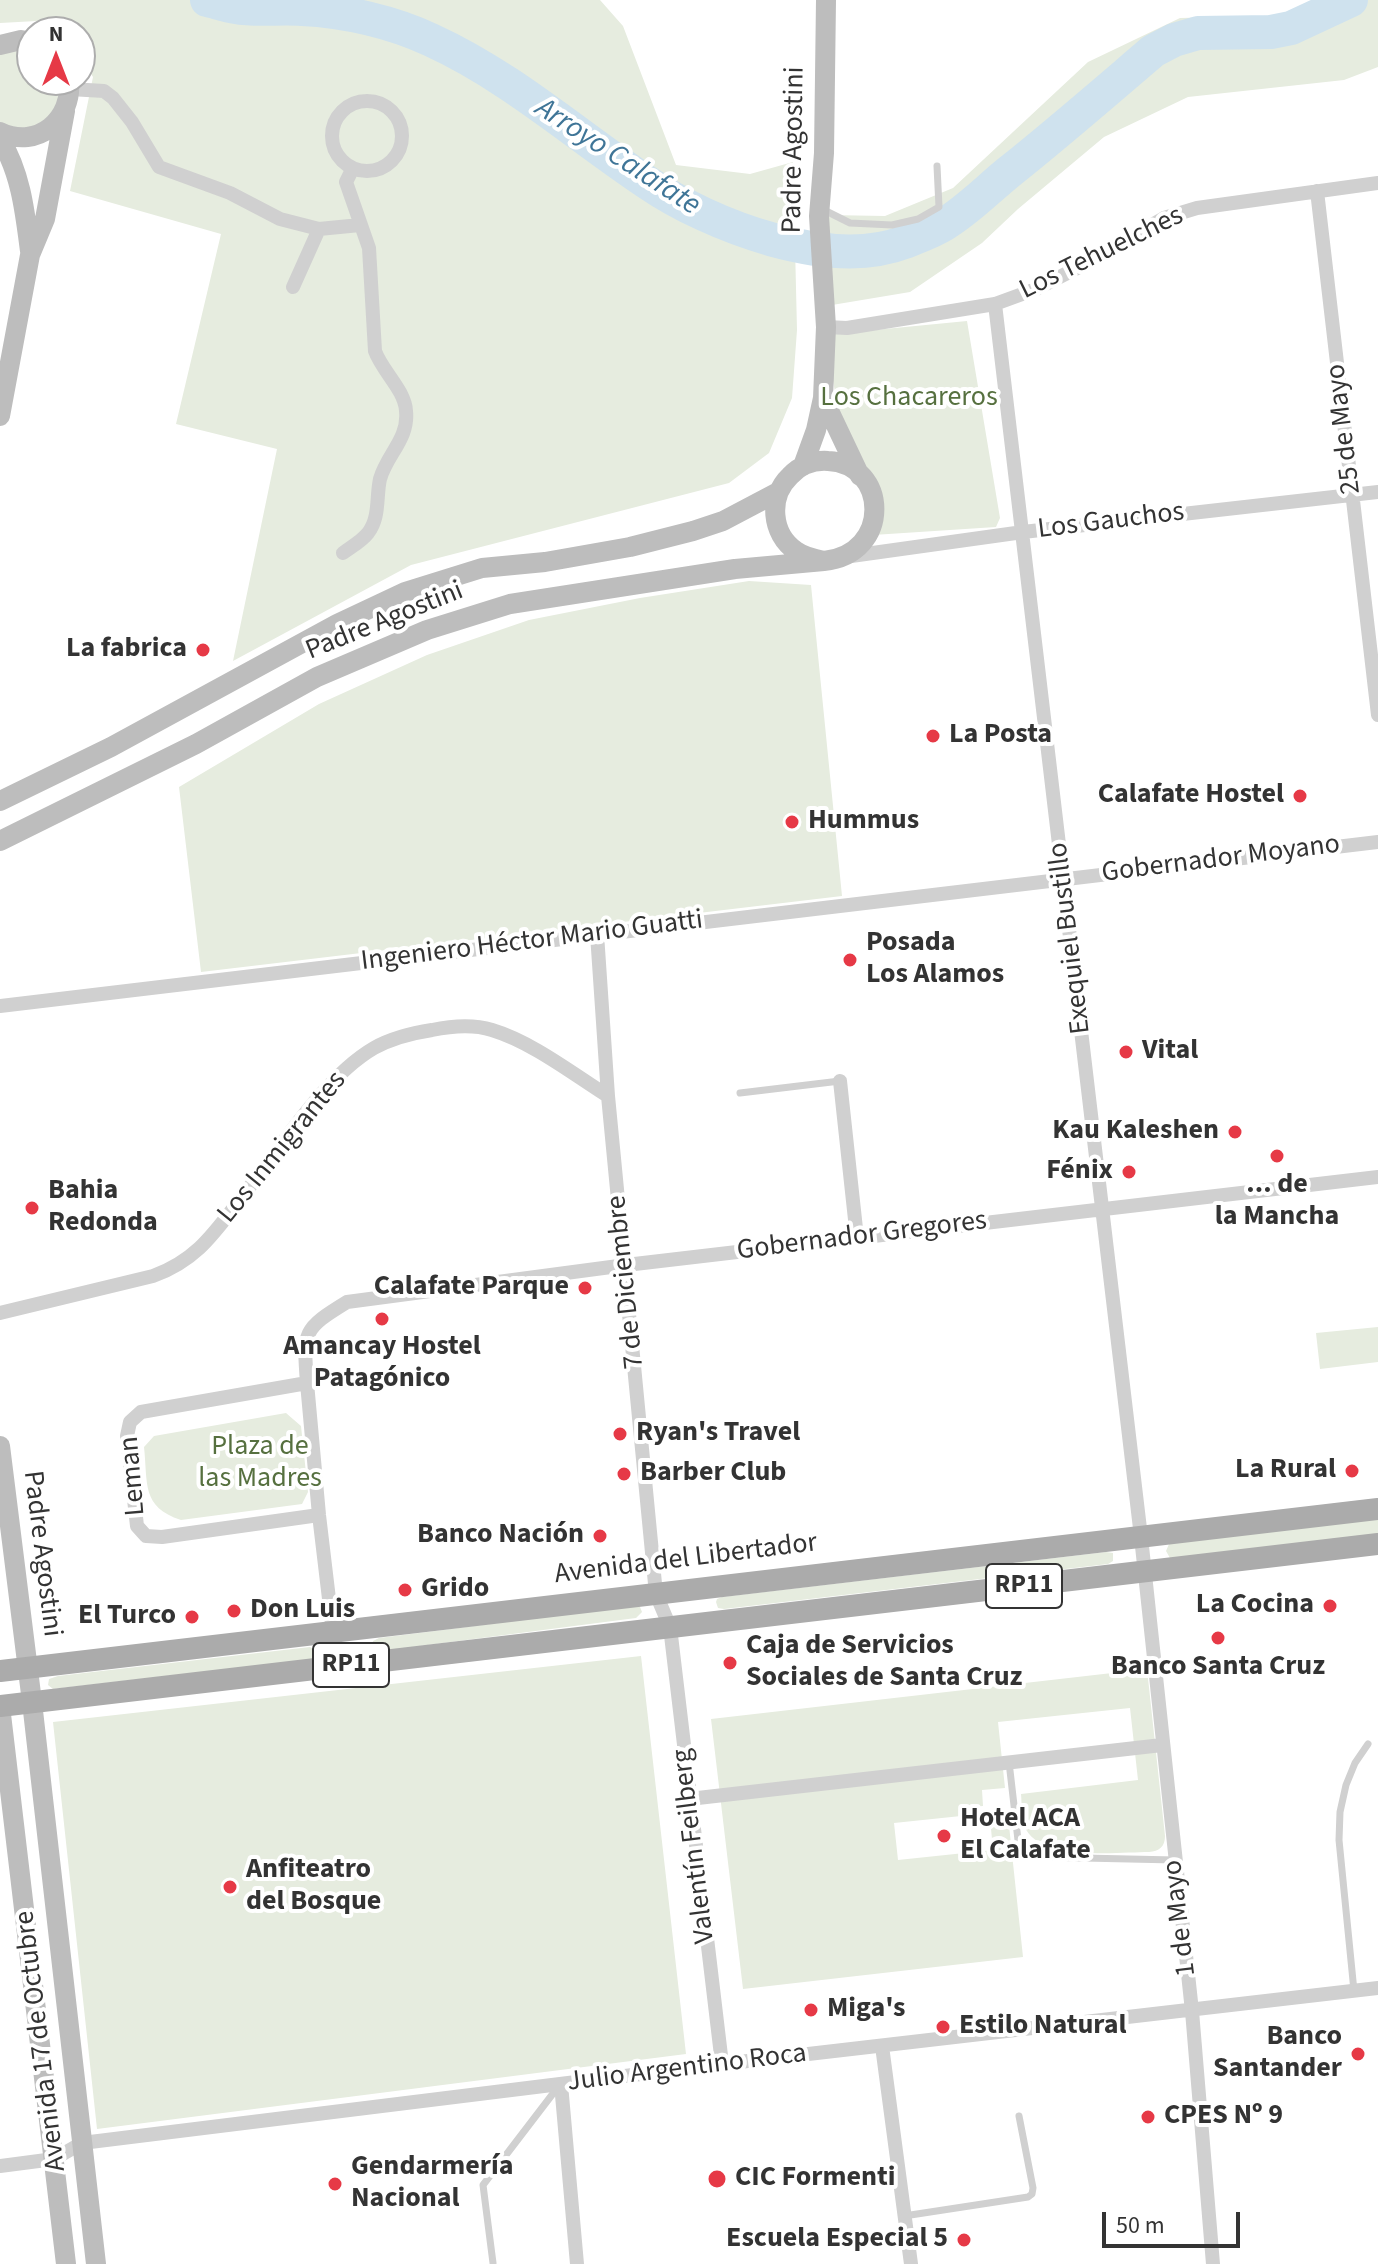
<!DOCTYPE html>
<html>
<head>
<meta charset="utf-8">
<style>
	body { margin:0 }
	#map { position:relative; width:1378px; height:2264px; overflow:hidden; background:#fff; font-family:"Source Sans 3",sans-serif }
	canvas { display:block }
	.north { position:absolute; left:16px; top:16px; width:80px; height:80px; box-sizing:border-box; background:#fff; border:2px solid #adadad; border-radius:50%; rotate:0deg; font-size:22px; font-weight:700; line-height:32px; text-align:center; color:#333 }
	.north::after { content:''; display:block; margin:auto; width:28px; height:36px; background:#e63946; clip-path:polygon(50% 0,100% 100%,50% 72%,0 100%) }
	.scale { position:absolute; left:1102px; top:2212px; width:138px; height:36px; box-sizing:border-box; border:4px solid #333; border-top:0; padding-left:10px; font-size:24px; line-height:28px; white-space:nowrap; color:#333; -webkit-text-stroke:6px #fff; paint-order:stroke }
</style>
</head>
<body>
<div id="map">
<canvas width="1378" height="2264"></canvas>
<div class="north">N</div>
<div class="scale">50 m</div>
</div>
<script>
const ctx = document.querySelector('canvas').getContext('2d');
ctx.lineJoin = 'round';
function paint(path, color) { ctx.fillStyle = color; ctx.fill(path, 'evenodd'); }
function strokePath(path, color, width, dash) { ctx.strokeStyle = color; ctx.lineWidth = width; ctx.lineCap = dash ? 'butt' : 'round'; ctx.setLineDash(dash || []); ctx.stroke(path); }
function label(font, color, halo, rows, align = 'center') {
  ctx.font = font + ' "Source Sans 3",sans-serif'; ctx.lineWidth = 8; ctx.setLineDash([]); ctx.textBaseline = 'middle'; ctx.strokeStyle = halo; ctx.fillStyle = color; for (const [text, x, y, turn = 0] of rows) {
    ctx.save(); ctx.translate(x, y); ctx.rotate((+turn || 0) * Math.PI / 180); ctx.textAlign = isNaN(turn) ? turn : align; if (halo) ctx.strokeText(text, 0, 0); ctx.fillText(text, 0, 0); ctx.restore();
  }
}
paint(new Path2D(`
	M0 0H600L623 26 676 165 750 174 793 162 797 330 792 398 769 453 729 483 411 565 233 661 277 449 176 424 221 234 70 191 93 77 80 57V32H64L55 20 0 23Z
	M1316 0H1378V67L1344 80 1188 97 1104 137 1018 209 982 243 910 292 832 305 828 215 885 216 953 188 1088 62 1180 18 1301 15Z
	M32 48V80H62L56 110C35 128 28 133 0 123V53Z
	M967 321 1000 518 996 527 873 535 879 508 838 411 832 374 833 334Z
	M749 581 811 585 842 896 201 972 179 787 319 704 427 655 529 620 640 598Z
	M1378 1327V1362L1320 1369 1316 1333Z
	M286 1413 301 1426 308 1492 302 1504 181 1520C141 1507 148 1483 144 1447L154 1436Z
	M1378 1519V1535L1170 1558 1166 1551 1169 1544Z
	M1106 1552 1113 1553V1561L1108 1564 724 1609 718 1608 716 1602 717 1599 722 1597Z
	M634 1606 640 1607 642 1612 636 1618 381 1651 375 1650 372 1646 373 1641 379 1638Z
	M310 1647 317 1651 315 1659 53 1689 48 1685 49 1679 58 1676Z
	M641 1656 686 2054 97 2129 53 1722Z
	M1147 1669 1165 1836C1165 1847 1159 1851 1149 1852 1119 1852 1036 1862 1024 1825 1021 1816 1022 1804 1021 1794L1138 1780 1130 1708 998 1722 1005 1788 982 1790 983 1806 961 1808V1816L894 1823 898 1860 993 1850 990 1818 1008 1816 1023 1957 743 1989 711 1719Z`), '#e6ecdf');
strokePath(new Path2D(`
	M207 0C216 2 226 6 236 7 257 11 281 7 302 9 345 11 393 22 431 40 510 76 576 135 648 183 711 226 830 271 905 242 917 237 932 232 943 225 967 211 988 189 1009 172 1058 133 1105 92 1153 51L1174 40 1198 33 1271 32 1291 28 1351 0`), '#cfe2ee', 34);
strokePath(new Path2D(`
	M822 209 850 223 892 225 918 219 939 207 937 166
	M740 1093 840 1081
	M1009 1762 1018 1840C1021 1850 1027 1854 1037 1857L1175 1860
	M1354 1991 1339 1840 1340 1812 1346 1785 1355 1763 1368 1744
	M904 2216 1028 2197 1032 2194 1033 2188 1019 2116
	M493 2263 483 2185 558 2087`), '#d0d0d0', 7);
strokePath(new Path2D(`
	M70 89 104 91 113 98 132 122 159 167 230 193 280 219 319 229 293 287
	M332 136a35 35 0 1 1 70 0a35 35 0 1 1-70 0Z
	M1317 191 1378 715
	M319 229 360 225
	M995 304 1141 1537 1192 2011 1213 2264
	M826 327 847 328 995 304 1036 289 1085 264 1164 218 1197 208 1378 183
	M343 553C351 547 362 541 368 533 380 518 376 497 380 479 387 454 409 439 406 411 405 390 382 371 375 351L369 248 346 182 353 168
	M844 557 1023 532 1378 492
	M597 934 608 1096 656 1594 670 1627 722 2064
	M0 1006 1378 842
	M840 1081 857 1238
	M0 1313 153 1276C197 1260 214 1233 242 1197 278 1151 324 1077 374 1048 392 1038 412 1033 432 1030 451 1026 473 1024 492 1030 532 1042 573 1074 608 1096
	M307 1383 319 1515 337 1666
	M319 1515 162 1537 146 1536 137 1526 127 1436 130 1422 141 1412 307 1383C303 1331 303 1329 347 1302L626 1265 1378 1177
	M689 1799 1162 1745
	M882 2046 911 2264
	M561 2084 577 2264
	M0 2166 54 2159 82 2143 722 2064 1378 1988`), '#d0d0d0', 14);
strokePath(new Path2D(`
	M0 45 21 40 32 42
	M0 132C38 150 73 119 69 80
	M0 139C21 173 25 212 30 251
	M823 398 860 476
	M0 416 30 255 45 219 65 111
	M803 466 816 430 823 398 826 327 819 216 824 153 826 0
	M0 801 111 747 337 624 405 592 482 568 545 562 630 547 693 531 723 521 778 492
	M0 841 196 744 317 677 427 630 510 604 735 569 824 561C892 554 889 464 828 461 814 460 800 465 790 476 768 497 771 534 796 551 804 557 814 559 824 561
	M0 1446 32 1702 96 2264
	M0 1706 66 2264`), '#bdbdbd', 20);
strokePath(new Path2D(`
	M0 1671 1378 1509
	M0 1706 1378 1544`), '#ababab', 22);
for (const [x, y, r, color] of [
	[203,650,8,"#e63946"],
	[933,736,8,"#e63946"],
	[1300,796,8,"#e63946"],
	[792,822,8,"#e63946"],
	[850,960,8,"#e63946"],
	[1126,1052,8,"#e63946"],
	[1235,1132,8,"#e63946"],
	[1277,1156,8,"#e63946"],
	[1129,1172,8,"#e63946"],
	[32,1208,8,"#e63946"],
	[585,1288,8,"#e63946"],
	[382,1319,8,"#e63946"],
	[620,1434,8,"#e63946"],
	[1352,1471,8,"#e63946"],
	[624,1474,8,"#e63946"],
	[600,1536,8,"#e63946"],
	[405,1590,8,"#e63946"],
	[1330,1606,8,"#e63946"],
	[234,1611,8,"#e63946"],
	[192,1617,8,"#e63946"],
	[1218,1638,8,"#e63946"],
	[730,1663,8,"#e63946"],
	[944,1836,8,"#e63946"],
	[230,1887,8,"#e63946"],
	[811,2010,8,"#e63946"],
	[943,2027,8,"#e63946"],
	[1358,2054,8,"#e63946"],
	[1148,2117,8,"#e63946"],
	[717,2179,10,"#e63946"],
	[335,2184,8,"#e63946"],
	[964,2240,8,"#e63946"]
]) { const dot = new Path2D(); dot.arc(x, y, r, 0, 2 * Math.PI); ctx.fillStyle = color; ctx.fill(dot); strokePath(dot, '#fff', 3); }
for (const [x, y, w] of [
	[1024,1586,76],
	[351,1665,76]
]) { const box = new Path2D(); box.roundRect(x - w / 2, y - 22, w, 44, 6); ctx.fillStyle = '#fff'; ctx.fill(box); strokePath(box, '#333', 2); }
label('bold 26px', '#333', null, [
	["RP11",1024,1586],
	["RP11",351,1665]
]);
label('28px', '#333', '#fff', [
	["Padre Agostini",795,150,-89],
	["Los Tehuelches",1102,254,-26],
	["25 de Mayo",1345,429,-97],
	["Los Gauchos",1111,522,-7],
	["Padre Agostini",385,622,-22],
	["Gobernador Moyano",1221,860,-7],
	["Exequiel Bustillo",1071,938,-97],
	["Ingeniero Héctor Mario Guatti",532,942,-7],
	["Los Inmigrantes",283,1148,-51],
	["Gobernador Gregores",862,1237,-7],
	["7 de Diciembre",627,1282,-96],
	["Leman",134,1476,-95],
	["Padre Agostini",41,1554,83],
	["Avenida del Libertador",686,1560,-7],
	["Valentín Feilberg",695,1846,-97],
	["1 de Mayo",1181,1918,-97],
	["Avenida 17 de Octubre",42,2041,-97],
	["Julio Argentino Roca",687,2069,-7]
]);
label('28px', '#56703f', '#fff', [
	["Los Chacareros",909,399],
	["Plaza de",260,1448],
	["las Madres",260,1480]
]);
label('bold 28px', '#333', '#fff', [
	["La fabrica",187,650,"right"],
	["La Posta",949,736],
	["Calafate Hostel",1284,796,"right"],
	["Hummus",808,822],
	["Posada",866,944],
	["Los Alamos",866,976],
	["Vital",1142,1052],
	["Kau Kaleshen",1219,1132,"right"],
	["Fénix",1113,1172,"right"],
	["... de",1277,1186,"center"],
	["la Mancha",1277,1218,"center"],
	["Bahia",48,1192],
	["Redonda",48,1224],
	["Calafate Parque",569,1288,"right"],
	["Amancay Hostel",382,1348,"center"],
	["Patagónico",382,1380,"center"],
	["Ryan's Travel",636,1434],
	["La Rural",1336,1471,"right"],
	["Barber Club",640,1474],
	["Banco Nación",584,1536,"right"],
	["Grido",421,1590],
	["La Cocina",1314,1606,"right"],
	["Don Luis",250,1611],
	["El Turco",176,1617,"right"],
	["Caja de Servicios",746,1647],
	["Sociales de Santa Cruz",746,1679],
	["Banco Santa Cruz",1218,1668,"center"],
	["Hotel ACA",960,1820],
	["El Calafate",960,1852],
	["Anfiteatro",246,1871],
	["del Bosque",246,1903],
	["Miga's",827,2010],
	["Estilo Natural",959,2027],
	["Banco",1342,2038,"right"],
	["Santander",1342,2070,"right"],
	["CPES Nº 9",1164,2117],
	["Gendarmería",351,2168],
	["Nacional",351,2200],
	["CIC Formenti",735,2179],
	["Escuela Especial 5",948,2240,"right"]
], 'left');
label('italic 30px', '#3f7597', '#fff', [
	["Arroyo Calafate",617,158,33]
]);
</script>
</body>
</html>
